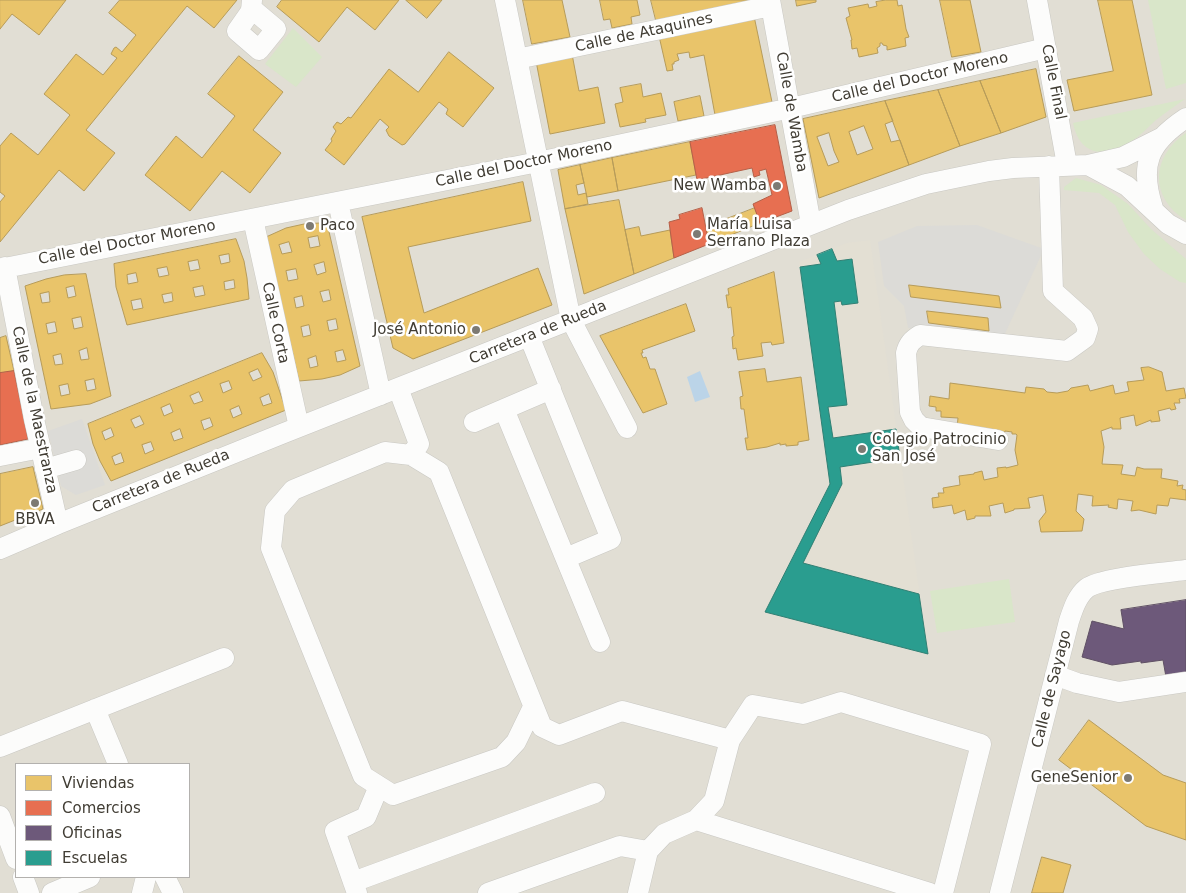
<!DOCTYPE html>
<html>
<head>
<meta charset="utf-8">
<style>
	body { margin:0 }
	#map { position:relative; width:1186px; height:893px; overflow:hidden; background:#edece7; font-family:"DejaVu Sans",sans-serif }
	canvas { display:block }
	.legend { position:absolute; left:15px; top:763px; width:175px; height:115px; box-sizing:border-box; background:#fff; border:1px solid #b3b1ae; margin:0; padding:6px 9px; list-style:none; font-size:15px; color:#413d34 }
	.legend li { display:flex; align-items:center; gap:10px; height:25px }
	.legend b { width:25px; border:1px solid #b3b1ae }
</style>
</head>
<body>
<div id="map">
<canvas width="1186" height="893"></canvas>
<ul class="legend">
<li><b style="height:14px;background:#e9c46a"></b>Viviendas</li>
<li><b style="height:14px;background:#e76f51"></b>Comercios</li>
<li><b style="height:14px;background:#6d597a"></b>Oficinas</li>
<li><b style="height:14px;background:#2a9d8f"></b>Escuelas</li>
</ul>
</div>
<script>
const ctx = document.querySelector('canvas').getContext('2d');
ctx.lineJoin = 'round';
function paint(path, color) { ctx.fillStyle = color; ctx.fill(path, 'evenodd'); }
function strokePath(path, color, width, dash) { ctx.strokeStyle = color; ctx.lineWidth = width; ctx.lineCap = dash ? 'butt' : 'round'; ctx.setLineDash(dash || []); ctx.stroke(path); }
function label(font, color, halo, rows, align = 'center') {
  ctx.font = font + ' "DejaVu Sans",sans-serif'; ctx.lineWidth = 5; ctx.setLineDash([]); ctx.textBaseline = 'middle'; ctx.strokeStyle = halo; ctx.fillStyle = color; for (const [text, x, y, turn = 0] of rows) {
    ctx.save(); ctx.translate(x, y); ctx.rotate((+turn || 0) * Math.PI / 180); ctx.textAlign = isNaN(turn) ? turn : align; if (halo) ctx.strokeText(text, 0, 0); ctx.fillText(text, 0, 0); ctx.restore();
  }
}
paint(new Path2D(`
	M0 0H1186V893H0ZM16 764H189V877H16Z`), '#e1ded4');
paint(new Path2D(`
	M870 240 928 654 765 612 830 484 799 262 847 243Z`), '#e3dfd3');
paint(new Path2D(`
	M1148 0H1186V83L1166 89Z
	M293 28 322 57 296 87 265 64Z
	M1185 99C1175 106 1165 113 1156 120 1148 127 1141 135 1132 141 1106 158 1080 157 1073 123Z
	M1186 133V220C1149 198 1151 156 1186 133Z
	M1076 178 1101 185 1128 204 1151 229 1186 259V283L1180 282 1160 269 1144 254 1128 232 1115 205 1099 193 1064 190V187Z
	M1009 579 1015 622 937 633 930 591Z`), '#d9e6c9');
paint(new Path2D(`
	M977 225 1044 249 1003 338 908 328 904 306 884 286 878 242 917 226Z
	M82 419 105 485 76 495 61 486 48 431Z`), '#dcdbd7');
paint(new Path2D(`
	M700 371 710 397 695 402 687 377Z`), '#bbd4e8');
const homes = new Path2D(`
	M0 0H66L39 35 12 14 0 29Z
	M120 0H237L214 28 187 6 86 130 115 153 84 191 59 170 0 242V202L5 196 0 192V146L11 133 38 155 70 115 44 94 76 54 103 75 117 58 111 54 114 48 116 47 122 52 136 35 109 13Z
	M282 0H399L375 30 347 7 319 42 277 7Z
	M406 0H442L427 18Z
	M523 0H562L570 37 532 44Z
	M600 0H637L640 15 631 17 632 24 612 28 610 19 604 20Z
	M651 0H751V4L657 24Z
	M796 0H816V2L797 6Z
	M886 0H897L898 6 902 5 906 29 909 37 905 38 906 46 887 50V46L883 45 882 43H880V46L877 48 878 53 859 57 857 48 852 49 851 40H852L846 18 850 16 848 8 868 4 869 8 877 6 876 2Z
	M940 0H970L981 52 952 57Z
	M1098 0H1132L1152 95 1074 111 1067 80 1113 71Z
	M754 16 772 102 715 115 704 55 690 58 689 52 677 54 679 60 674 62V64H672L673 70 667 71 659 36Z
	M449 52 494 88 463 127 446 114 448 109 439 102 405 144 402 145 389 136 386 130 389 127 380 119 344 165 325 150 332 141 331 139 336 131 333 127 337 122 341 124 348 117 351 118 389 69 418 92Z
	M572 54 579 91 598 87 605 123 550 134 536 61Z
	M239 56 283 92 253 130 281 153 250 193 222 171 190 211 145 175 176 136 202 158 235 116 208 94Z
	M1036 69 1046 117 1001 133 980 81Z
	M980 81 1001 133 960 146 938 90Z
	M641 84 643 97 661 93 666 115 645 119 646 122 620 127 615 104 623 102 620 88Z
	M938 90 960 146 909 165 885 101Z
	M700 96 704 116 678 121 674 102Z
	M885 101 893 121 885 124 891 142 900 140 909 165 819 198 803 119ZM864 126 873 149 857 155 849 132ZM829 133 834 151 839 162 828 166 817 137Z
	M690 142 696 175 618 191 612 158Z
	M612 158 618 191 587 197 580 165Z
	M580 165 584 183 576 185 578 195 586 193 588 204 565 209 558 170Z
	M523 182 531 221 408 247 424 313 538 268 552 305 413 359 393 348 362 217Z
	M619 200 634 274 584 294 565 209Z
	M755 208 760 223 709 244 706 227Z
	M327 223 360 366 340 375 322 379 299 381 266 237 286 228 304 224ZM318 236 320 246 310 248 308 238ZM289 242 292 252 282 254 279 245ZM324 262 326 272 317 275 314 265ZM296 269 298 279 288 281 286 271ZM329 290 331 300 323 302 320 292ZM302 296 304 306 296 308 294 298ZM336 319 338 329 329 331 327 321ZM309 325 311 335 303 337 301 327ZM343 350 346 360 337 362 335 352ZM316 356 318 366 310 368 308 359Z
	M639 227 641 236 670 230 674 258 634 274 625 230Z
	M236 239 244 261 247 278 249 299 127 325 116 287 114 264ZM229 254 230 262 221 264 219 256ZM198 260 200 269 190 271 188 262ZM167 267 169 275 159 277 157 269ZM136 273 138 282 128 284 127 275ZM234 280 235 288 225 290 224 282ZM203 286 205 295 195 297 193 288ZM172 293 173 301 164 303 162 295ZM141 299 143 308 133 310 131 301Z
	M774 272 784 343 772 345 771 342 761 343 763 356 738 360 736 348 733 349 732 337 734 336 731 307 728 308 726 295H729L728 289Z
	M86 274 111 396 90 404 51 409 25 286 46 279 64 275ZM74 286 76 296 68 298 66 288ZM49 292 50 302 42 303 40 294ZM81 317 83 327 74 329 72 319ZM55 322 57 332 48 334 46 324ZM87 348 89 359 81 360 79 351ZM61 354 63 364 55 365 53 356ZM94 379 96 389 87 391 85 381ZM68 384 70 394 61 396 59 386Z
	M909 285 999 296 1001 308 911 297Z
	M686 304 695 331 642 350 643 353H641L643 358 646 357 650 369H655L667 404 643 413 600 336Z
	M927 311 988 318 989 331 929 323Z
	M6 336 14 371 0 373V338Z
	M262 353 273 372 286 410 111 481 100 461 93 444 88 424ZM258 369 262 377 253 381 249 373ZM229 381 232 389 223 393 220 384ZM199 392 203 401 194 404 190 396ZM269 394 272 403 263 406 260 398ZM170 404 173 412 164 416 161 408ZM239 406 242 414 233 418 230 410ZM140 416 144 424 135 428 131 420ZM210 418 213 426 204 430 201 421ZM111 428 114 436 105 440 102 432ZM180 429 183 438 174 441 171 433ZM151 442 154 450 145 454 142 445ZM121 453 124 462 115 465 112 457Z
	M1149 367 1162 372 1166 391 1184 388 1186 398 1179 399 1180 403H1174L1176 409 1171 410 1170 408 1158 411 1160 421 1151 422V420L1136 426 1134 415 1120 418 1121 429H1112V427L1101 431 1104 447 1102 464 1123 465 1121 474 1135 476 1137 467 1144 469H1162L1161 478 1178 481 1177 486 1183 485 1182 489 1186 490V500L1170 498 1168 506 1157 505 1156 514 1139 510 1131 511 1133 501 1118 499 1117 509 1108 507 1109 505 1092 506 1093 496 1078 494 1076 511 1084 519 1082 531 1041 532 1039 521 1046 512 1043 495 1028 498 1030 508 1014 509V510L1005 513 1003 503 989 506 991 516H975V518L967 520 965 510 954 514 952 505 933 508 932 498 939 497 938 493H944L943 488 960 485 959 476 974 474V473L982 471 984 480 998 477 997 468 1006 467V468L1018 465 1015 450 1017 435 1016 434H1012V432L1005 431V432L957 428 958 418 941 417V411H936V407L929 406 930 396 949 399 950 383 1025 393 1026 387 1044 389 1047 392 1057 393 1068 391 1071 388 1088 385 1090 391 1113 385 1115 394 1129 391 1127 382 1144 380 1141 368Z
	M765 369 767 382 801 377 809 440 798 442V445L786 446V444L780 445V443L767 447 747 450 745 438H748L744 409H741L740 397 743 396 739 372Z
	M33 467 43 509 0 526V474Z
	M1089 720 1163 775 1186 783V840L1146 826 1059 760Z
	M1042 857 1071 865 1063 893H1032Z`);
paint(homes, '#e9c46a');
strokePath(homes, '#b79c5a', 1);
const shops = new Path2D(`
	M775 125 792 211 760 223 753 204 772 195 766 169 759 171 760 175 754 177 752 168 697 180 690 142Z
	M702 208 709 244 674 258 669 222 680 219 679 215Z
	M14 371 28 439 0 445V373Z`);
paint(shops, '#e76f51');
strokePath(shops, '#b56048', 1);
const offices = new Path2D(`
	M1186 600V674L1166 677 1163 660 1141 663V661L1112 665 1082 657 1092 621 1124 629 1121 610Z`);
paint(offices, '#6d597a');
strokePath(offices, '#605165', 1);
const schools = new Path2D(`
	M832 249 837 261 852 259 858 303 842 305 841 301 834 302 847 405 828 407 833 438 896 429 900 458 840 467 842 484 803 563 919 594 928 654 765 612 830 484 800 267 821 264 817 255Z`);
paint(schools, '#2a9d8f');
strokePath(schools, '#318074', 1);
const minor = new Path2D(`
	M505 0 571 320 627 428
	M770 0 811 224
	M1037 0 1067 165
	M251 8 276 29 259 50 237 31 251 11 252 0
	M517 59 771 6
	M1088 165 1127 186 1168 224 1186 234
	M338 202 381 395
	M1153 208C1139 165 1148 143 1186 118
	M253 219 299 427
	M5 267 34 419 58 524
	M0 269 538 162 791 108 1046 48
	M529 336 611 539 566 558
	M398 388 419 444 411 455
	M504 409 600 642
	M474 422 551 389
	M998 440 921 427 914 420 910 412 906 353C908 344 912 340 920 335L1067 351 1085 338 1088 329 1083 318 1053 291 1049 166
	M0 456 41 448
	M45 469 76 460
	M0 549 58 524 284 433 848 210 926 184 989 171 1013 168 1088 165 1123 157 1161 138
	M1055 675 1077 683 1119 692 1186 682
	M533 707 516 742 502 757 393 795 363 776 271 548 275 511 293 490 385 452 411 455 439 472 542 727 559 735 622 711 730 740
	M95 709 118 764
	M0 747 224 658
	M0 816 16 859
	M696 820 930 893
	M23 877 29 893
	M165 877 173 893
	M353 882 595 793
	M52 893 90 877
	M142 893 146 877
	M357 893 335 831 366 817 379 786
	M488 893 620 846 648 851
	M638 893 648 851 664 834 696 820 714 801 730 740 753 705 803 714 841 702 981 744 943 893
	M1000 893 1069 621C1073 609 1077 596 1087 588 1102 577 1165 573 1186 570`);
strokePath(minor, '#c9c8c3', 21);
strokePath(minor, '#fcfcfb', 20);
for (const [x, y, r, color] of [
	[777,186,5,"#7d7a73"],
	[310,226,5,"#7d7a73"],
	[697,234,5,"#7d7a73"],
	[476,330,5,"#7d7a73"],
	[862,449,5,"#7d7a73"],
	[35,503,5,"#7d7a73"],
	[1128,778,5,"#7d7a73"]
]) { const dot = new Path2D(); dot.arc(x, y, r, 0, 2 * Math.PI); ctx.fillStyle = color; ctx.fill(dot); strokePath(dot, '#fff', 2); }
label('15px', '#413d34', '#fff', [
	["Calle de Ataquines",644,33,-12],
	["Calle del Doctor Moreno",920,78,-13],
	["Calle Final",1053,82,79],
	["Calle de Wamba",791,112,80],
	["Calle del Doctor Moreno",524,164,-12],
	["Calle del Doctor Moreno",127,243,-11],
	["Calle Corta",275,323,78],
	["Carretera de Rueda",538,333,-22],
	["Calle de la Maestranza",34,410,78],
	["Carretera de Rueda",161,482,-22],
	["Calle de Sayago",1052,689,-76]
]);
label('15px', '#413d34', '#fff', [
	["New Wamba",767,186],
	["María Luisa",707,225,"left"],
	["Serrano Plaza",707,242,"left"],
	["Paco",320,226,"left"],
	["José Antonio",466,330],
	["Colegio Patrocinio",872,440,"left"],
	["San José",872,457,"left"],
	["BBVA",35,520,"center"],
	["GeneSenior",1118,778]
], 'right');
</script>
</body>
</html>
